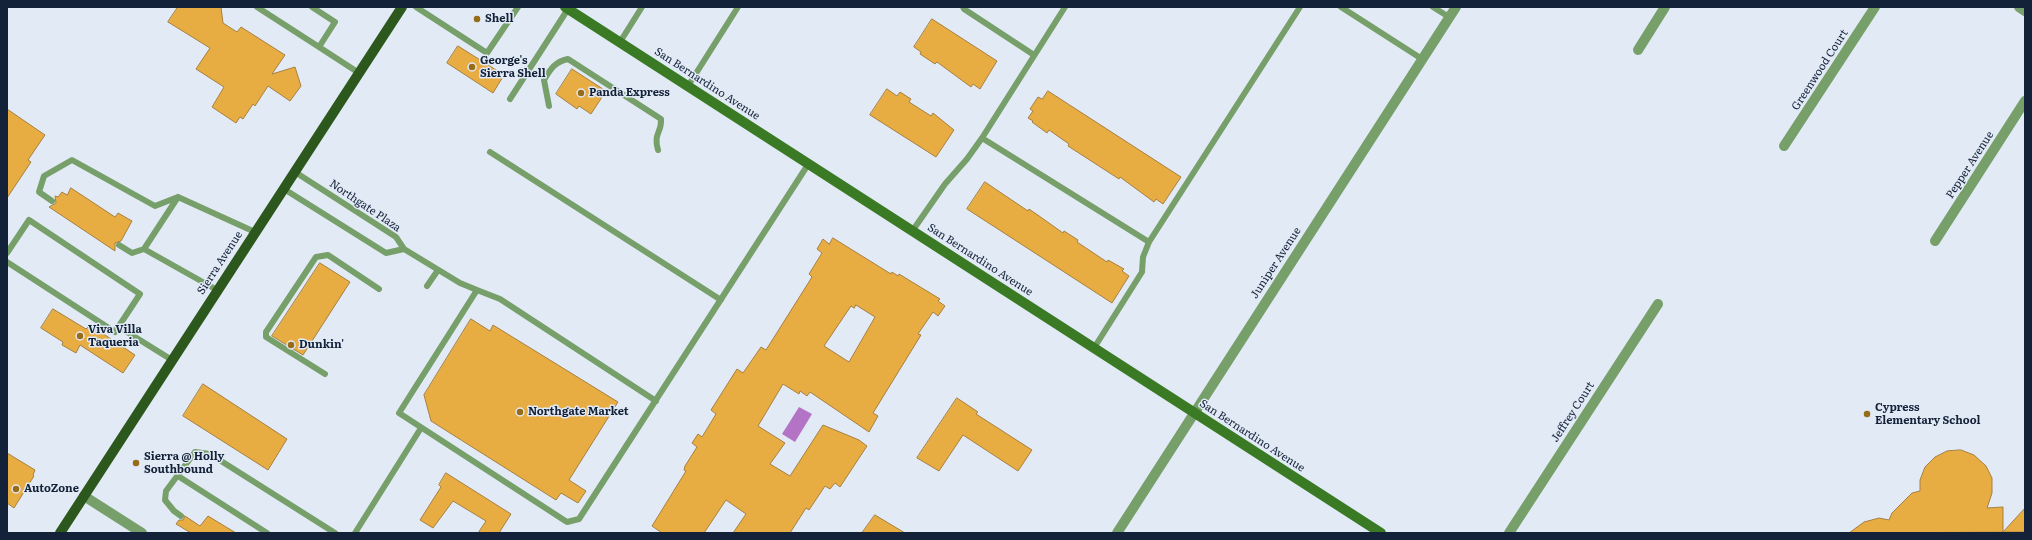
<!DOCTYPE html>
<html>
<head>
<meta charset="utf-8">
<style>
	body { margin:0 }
	#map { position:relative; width:2032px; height:540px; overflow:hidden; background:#e2eaf6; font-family:Literata,serif }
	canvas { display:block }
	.frame { position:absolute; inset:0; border:8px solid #132238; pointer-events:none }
</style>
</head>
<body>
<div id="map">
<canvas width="2032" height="540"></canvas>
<div class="frame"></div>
</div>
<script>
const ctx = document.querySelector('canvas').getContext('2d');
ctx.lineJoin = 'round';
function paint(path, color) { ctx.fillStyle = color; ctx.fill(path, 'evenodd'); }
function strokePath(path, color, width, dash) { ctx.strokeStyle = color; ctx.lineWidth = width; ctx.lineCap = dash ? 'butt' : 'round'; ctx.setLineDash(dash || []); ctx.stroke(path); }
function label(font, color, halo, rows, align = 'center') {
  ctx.font = font + ' Literata,serif'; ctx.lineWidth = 3; ctx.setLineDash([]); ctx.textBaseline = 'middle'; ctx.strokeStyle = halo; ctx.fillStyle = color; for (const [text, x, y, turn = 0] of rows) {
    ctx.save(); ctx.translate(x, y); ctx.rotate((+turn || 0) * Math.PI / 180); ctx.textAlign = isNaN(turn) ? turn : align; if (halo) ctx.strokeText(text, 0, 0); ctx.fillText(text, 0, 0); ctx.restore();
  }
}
paint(new Path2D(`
	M799 407 812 414 795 442 782 434Z`), '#b474c6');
const building = new Path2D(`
	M178 7H221L223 23 237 32 241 27 285 55 272 74 295 67 301 86 290 101 268 86 255 106 253 104 243 119 240 117 236 123 212 107 224 87 196 69 210 48 168 22Z
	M932 19 997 61 980 89 973 84 971 87 937 62 935 64 920 54 921 52 914 47Z
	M458 46 504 75 493 93 447 63Z
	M572 69 606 91 591 114 579 106 577 109 556 94Z
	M887 89 897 96 900 92 911 99 909 102 931 116 933 113 954 130 936 157 870 115Z
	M1048 91 1181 177 1163 204 1156 199 1154 202 1120 177 1119 179 1068 146 1069 144 1049 130 1047 133 1032 122 1033 121 1028 118 1033 111 1030 109 1038 97 1042 99Z
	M7 109 45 135 28 160 31 162 7 198Z
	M985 182 1028 211 1029 209 1042 218 1063 233 1064 231 1078 240 1077 242 1107 262 1108 260 1124 269 1122 271 1129 276 1112 303 967 209Z
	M71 188 115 217 118 213 132 221 121 241 115 243V251L49 207 56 203 55 196 58 197 62 192 67 195Z
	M833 238 891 274 892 272 898 276 899 274 940 299 938 301 945 306 938 316 933 312 918 334 921 335 873 413 878 416 869 432 810 392 807 396 800 391 799 394 783 384 758 426 785 443 770 464 790 476 823 425 859 440 867 446 840 487 835 483 830 489 825 486 809 510 806 508 790 533H733L746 514 726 500 704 533H662L652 526 686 471 684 470 685 466 697 447 692 443 698 434 702 437 716 414 711 410 737 369 743 373 761 347 766 350 812 277 809 274 822 253 817 249 823 239 829 244ZM856 305 875 317 849 362 824 346 851 306 854 308Z
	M320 263 350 282 303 355 272 336Z
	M53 309 86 329 90 325 135 355 123 373 80 345 76 353 62 345 63 342 41 328Z
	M471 319 490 331 493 325 618 402 569 480 586 491 578 503 561 493 556 500 431 421 424 395Z
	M203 384 287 439 268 470 183 416Z
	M957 398 978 412 976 414 1032 450 1018 471 963 435 939 471 917 458Z
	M1961 450 1974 455 1986 466 1992 478V493L1987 508 2003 507V532L2025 508V532L1849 533 1864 522 1879 518 1889 520 1892 513 1912 493 1920 491V480L1925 467 1935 457 1947 451Z
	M7 453 35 470 33 475 34 476 14 508 7 503Z
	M446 473 511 514 499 533H478L486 521 453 501 433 528 420 520 441 487 439 485Z
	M875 515 905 533H862Z
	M185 516 200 526 208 516 236 533H191L176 524 179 520H183Z`);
paint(building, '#e7ac42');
strokePath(building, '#a68041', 1);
strokePath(new Path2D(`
	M257 7 319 47
	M312 7 335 22 319 47 359 73
	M416 7 487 53 518 7
	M963 7 964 9 1034 55
	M1341 7 1422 59
	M1433 7 1449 17
	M620 42 642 7
	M688 86 738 7
	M510 99 568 9
	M549 106 544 80C551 68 555 62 568 59L661 119C662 133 653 133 658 150
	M982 138 1149 242
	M490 152 721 300
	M295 172 396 237 404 249 460 283 477 290
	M284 189 386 253 404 249
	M52 201 39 192 44 176 72 160 155 206 178 197 255 232
	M913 230 945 184 967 159 982 138 1065 7
	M119 245 132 253 144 249 178 197
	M144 249 217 290
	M7 253 29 220 140 294 115 332 7 262
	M427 286 438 270
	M119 327 172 360
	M1094 348 1142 272 1143 257 1149 242 1300 7
	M325 374 266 337V332L316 257 328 255 379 289
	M656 401 500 299 477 290 399 413 567 522 579 519C656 400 732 282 809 163
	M178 476 267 533
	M181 516 174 511 165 500 166 491 195 452 210 454 335 533
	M355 533 421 428`), '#769f6a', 6);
strokePath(new Path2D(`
	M2019 7 2025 11
	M1638 50 1665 7
	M1784 146 1875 7
	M1935 241 2025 101
	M84 496 142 533
	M1509 533 1658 304`), '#769f6a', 10);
strokePath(new Path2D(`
	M1117 533 1456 7`), '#769f6a', 10);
strokePath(new Path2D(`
	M565 7 1381 533`), '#3b7a25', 10);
strokePath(new Path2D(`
	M60 533 402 7`), '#2c581d', 10);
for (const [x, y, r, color] of [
	[477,19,4,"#976c19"],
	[472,67,4,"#976c19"],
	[581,93,4,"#976c19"],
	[80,336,4,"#976c19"],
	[291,345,4,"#976c19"],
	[520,412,4,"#976c19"],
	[1867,414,4,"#976c19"],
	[136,463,4,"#976c19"],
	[16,489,4,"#976c19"]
]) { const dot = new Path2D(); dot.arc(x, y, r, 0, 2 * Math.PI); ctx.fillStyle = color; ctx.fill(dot); strokePath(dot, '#e2eaf6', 1.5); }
label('bold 11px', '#132238', '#e2eaf6', [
	["Shell",485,19],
	["George's",480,61],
	["Sierra Shell",480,74],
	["Panda Express",589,93],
	["Viva Villa",88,330],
	["Taqueria",88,343],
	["Dunkin'",299,345],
	["Cypress",1875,408],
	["Elementary School",1875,421],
	["Northgate Market",528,412],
	["Sierra @ Holly",144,457],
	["Southbound",144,470],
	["AutoZone",24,489]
], 'left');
label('11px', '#132238', '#e2eaf6', [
	["Greenwood Court",1820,70,-57],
	["San Bernardino Avenue",707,84,33],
	["Pepper Avenue",1970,165,-57],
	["Northgate Plaza",365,206,34],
	["San Bernardino Avenue",980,260,33],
	["Sierra Avenue",220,263,-57],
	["Juniper Avenue",1276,263,-57],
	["Jeffrey Court",1573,412,-57],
	["San Bernardino Avenue",1252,436,33]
]);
</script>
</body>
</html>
